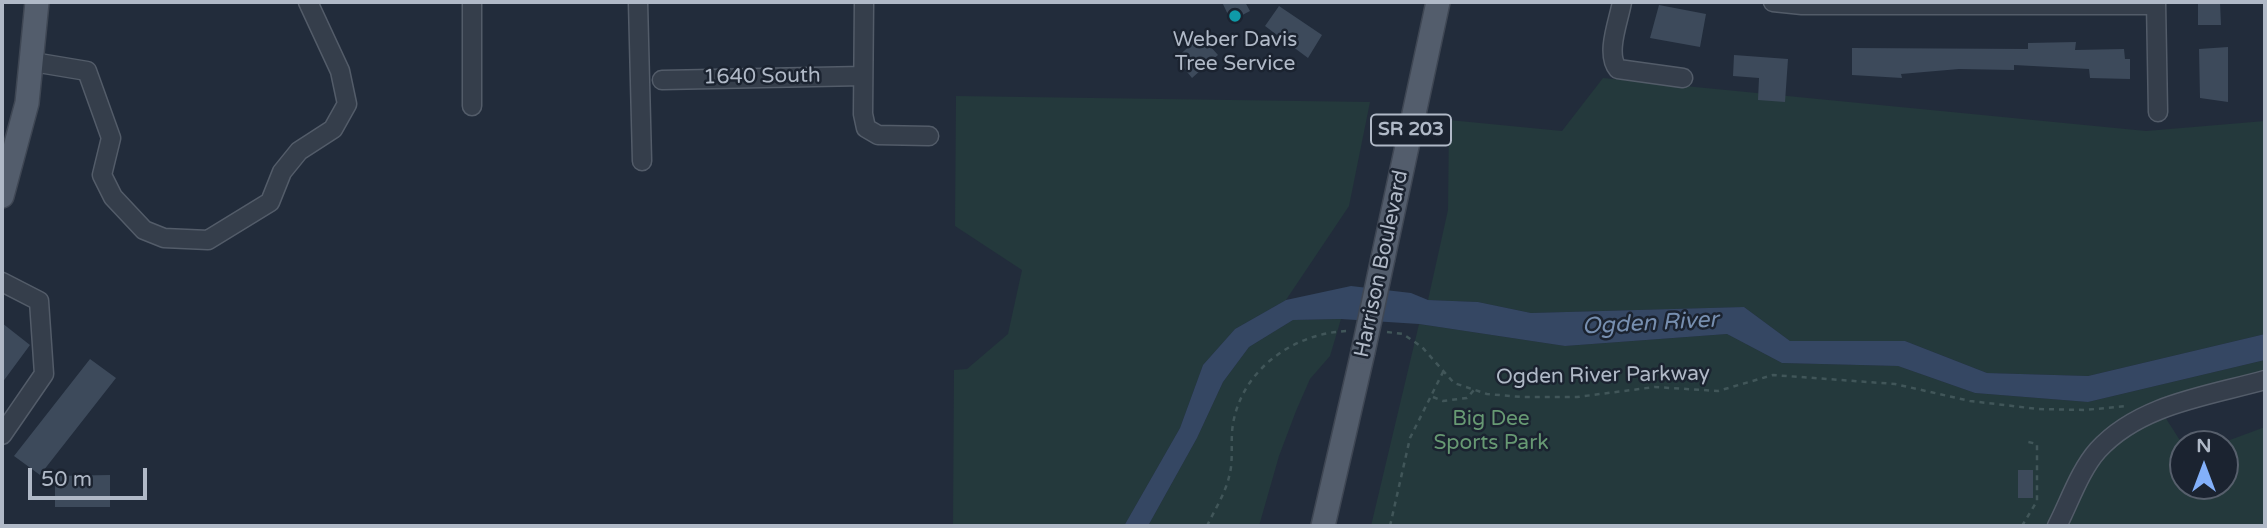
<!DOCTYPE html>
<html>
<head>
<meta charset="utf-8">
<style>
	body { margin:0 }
	#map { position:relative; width:2267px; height:528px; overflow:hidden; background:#222c3b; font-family:"Varela Round",sans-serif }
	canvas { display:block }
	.frame { position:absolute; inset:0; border:4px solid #b0b9c7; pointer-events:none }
	.north { position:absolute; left:2169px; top:430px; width:70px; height:70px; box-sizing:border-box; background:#1b2330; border:2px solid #575f6c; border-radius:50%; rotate:0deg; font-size:19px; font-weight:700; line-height:28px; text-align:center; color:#b0b9c7 }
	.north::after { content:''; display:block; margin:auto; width:24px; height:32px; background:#83b0fa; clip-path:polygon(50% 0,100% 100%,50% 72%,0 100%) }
	.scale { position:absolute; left:28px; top:468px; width:119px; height:32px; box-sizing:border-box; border:4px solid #b0b9c7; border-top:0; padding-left:9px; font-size:21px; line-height:24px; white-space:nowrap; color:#b0b9c7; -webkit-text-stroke:5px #1b2330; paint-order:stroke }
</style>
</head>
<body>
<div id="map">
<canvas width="2267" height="528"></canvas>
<div class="frame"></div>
<div class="north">N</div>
<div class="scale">50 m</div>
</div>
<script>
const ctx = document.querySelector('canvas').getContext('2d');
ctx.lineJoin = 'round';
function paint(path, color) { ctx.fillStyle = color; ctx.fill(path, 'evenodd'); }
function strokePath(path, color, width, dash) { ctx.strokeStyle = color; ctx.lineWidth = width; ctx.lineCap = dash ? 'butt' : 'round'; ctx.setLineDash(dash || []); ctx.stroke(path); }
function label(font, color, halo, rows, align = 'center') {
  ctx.font = font + ' "Varela Round",sans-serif'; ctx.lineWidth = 5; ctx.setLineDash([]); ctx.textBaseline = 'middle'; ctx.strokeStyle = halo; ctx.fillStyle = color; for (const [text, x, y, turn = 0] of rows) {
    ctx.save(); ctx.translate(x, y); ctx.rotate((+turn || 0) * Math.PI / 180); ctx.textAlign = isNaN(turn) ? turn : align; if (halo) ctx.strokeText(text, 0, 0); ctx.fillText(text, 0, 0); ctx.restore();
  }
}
paint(new Path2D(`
	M1603 78 2146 131 2265 121V334L2088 376 1987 373 1905 341H1790L1744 307 1531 313 1478 302 1428 300 1448 210 1449 120 1562 131Z
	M956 96 1370 102 1349 206 1286 300 1235 329 1203 365 1180 428 1124 526H953L954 370 967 369 1008 334 1022 270 955 226Z
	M1341 319 1330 356 1310 379 1296 411 1279 456 1259 526H1148L1197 438 1223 382 1249 347 1293 320Z
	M1419 324 1565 346 1727 334 1782 363 1898 366 1975 393 2088 402 2265 360V373L2158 406 2183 445V486H2225V444H2219L2265 427V526H1371Z`), '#24393c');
paint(new Path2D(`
	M1351 286 1411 293 1428 300 1478 302 1531 313 1744 307 1790 341H1905L1987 373 2088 376 2265 334V360L2088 402 1975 393 1898 366 1782 363 1727 334 1565 346 1419 324 1341 319 1293 320 1249 347 1223 382 1197 438 1148 526H1124L1180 428 1203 365 1235 329 1286 300Z`), '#354763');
paint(new Path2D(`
	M1222 2H1245L1250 11 1231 21Z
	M2198 2H2220L2221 25H2198Z
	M1659 5 1706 14 1700 47 1650 38Z
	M1279 6 1322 35 1308 58 1265 26Z
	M1201 36 1218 55 1192 78 1176 58Z
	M2076 42 2075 50 2124 49 2125 59H2130V79L2090 78 2089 69 2014 65V70L1959 69 1901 74 1902 78 1852 75V48L2028 49V43Z
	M2228 47V102L2200 98 2199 49Z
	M1734 55 1788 59 1785 102 1758 100 1759 78 1733 76Z
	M2 323 30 345 2 383Z
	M90 359 116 378 40 475 14 456Z
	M2018 470H2033V498H2018Z
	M110 475V507H55V476Z`), '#3d4a5b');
const minor = new Path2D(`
	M472 2V106
	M638 2 642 161
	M864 2 863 114 866 128 878 135 929 136
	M1622 2C1619 20 1605 54 1618 69L1683 78
	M1773 2 1802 5H2156
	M2156 2 2158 112
	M33 62 87 71 111 138 102 175 113 197 144 230 164 238 208 240 270 202 282 172 299 151 333 129 347 104 340 71 308 2
	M662 80 863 76
	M2 282 39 301 44 374 2 435
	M2057 526C2069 503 2080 470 2098 450 2140 404 2208 396 2265 380`);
const major = new Path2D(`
	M2 196 27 103 37 2
	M1383 258 1438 2
	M1323 526 1363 352`);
strokePath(minor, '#535c69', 21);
strokePath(major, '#3f4754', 26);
strokePath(new Path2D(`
	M1387 332 1403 334 1422 347 1454 383 1487 394 1522 397H1577L1655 387 1718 391 1773 375 1895 384 1970 401 2038 409 2085 410 2126 406
	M1433 397 1443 401 1467 398 1474 390
	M1207 526C1214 511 1225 494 1229 477 1234 460 1230 441 1233 424 1242 369 1295 332 1349 331
	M1390 526 1410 438 1443 372
	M2022 526 2037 501V444L2024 441`), '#415659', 2.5, [5, 5]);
strokePath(minor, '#353e4b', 18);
strokePath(major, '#535d6c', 23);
const majorBridge = new Path2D(`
	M1363 352 1383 258`);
strokePath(majorBridge, '#3f4754', 26, []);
strokePath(majorBridge, '#535d6c', 23);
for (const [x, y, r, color] of [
	[1235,16,7,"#0f9aa8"]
]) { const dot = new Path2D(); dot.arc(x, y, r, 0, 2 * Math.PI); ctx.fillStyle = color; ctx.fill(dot); strokePath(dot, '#1b2330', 2.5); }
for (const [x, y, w] of [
	[1411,130,80]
]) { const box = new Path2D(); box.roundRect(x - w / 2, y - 15.5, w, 31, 5); ctx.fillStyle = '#1b2330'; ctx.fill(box); strokePath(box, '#b0b9c7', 2); }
label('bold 19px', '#b0b9c7', null, [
	["SR 203",1411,130]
]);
label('21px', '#b0b9c7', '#1b2330', [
	["Weber Davis",1235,40],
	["Tree Service",1235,64]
]);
label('21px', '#b0b9c7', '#1b2330', [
	["1640 South",762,77,-1],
	["Harrison Boulevard",1382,264,-78],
	["Ogden River Parkway",1603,376,-1]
]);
label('21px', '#679973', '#1b2330', [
	["Big Dee",1491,419],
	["Sports Park",1491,443]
]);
label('italic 23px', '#778fb0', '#1b2330', [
	["Ogden River",1650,324,-3]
]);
</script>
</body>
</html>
